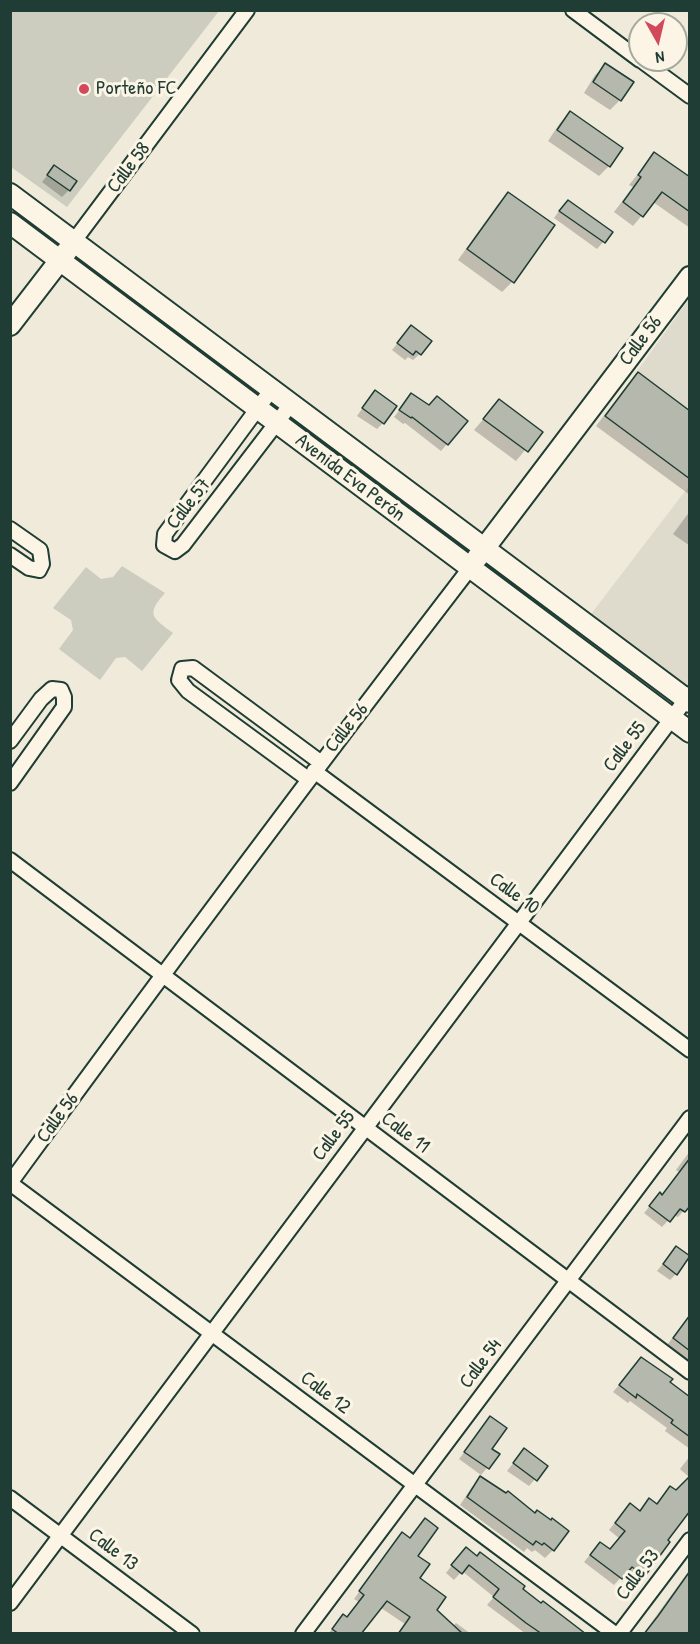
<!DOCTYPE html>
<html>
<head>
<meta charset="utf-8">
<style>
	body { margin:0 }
	#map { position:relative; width:700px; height:1644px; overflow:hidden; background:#efeada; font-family:"Patrick Hand",sans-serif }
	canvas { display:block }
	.frame { position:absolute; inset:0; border:12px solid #1f3d34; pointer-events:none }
	.north { position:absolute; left:628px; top:12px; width:60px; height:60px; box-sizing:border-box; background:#fcf5e5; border:2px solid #a4ab9e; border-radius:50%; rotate:172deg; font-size:16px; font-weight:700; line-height:24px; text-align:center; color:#1f3d34 }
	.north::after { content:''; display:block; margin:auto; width:21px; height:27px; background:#d1495b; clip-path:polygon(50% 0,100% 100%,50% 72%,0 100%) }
</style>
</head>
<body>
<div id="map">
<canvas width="700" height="1644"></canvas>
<div class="frame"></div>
<div class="north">N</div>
</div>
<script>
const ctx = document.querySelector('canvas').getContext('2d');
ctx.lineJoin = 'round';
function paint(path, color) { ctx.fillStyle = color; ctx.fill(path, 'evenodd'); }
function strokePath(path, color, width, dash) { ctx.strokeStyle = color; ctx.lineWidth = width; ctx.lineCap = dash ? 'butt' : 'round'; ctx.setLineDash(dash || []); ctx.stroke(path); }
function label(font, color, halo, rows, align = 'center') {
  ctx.font = font + ' "Patrick Hand",sans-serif'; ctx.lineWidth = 6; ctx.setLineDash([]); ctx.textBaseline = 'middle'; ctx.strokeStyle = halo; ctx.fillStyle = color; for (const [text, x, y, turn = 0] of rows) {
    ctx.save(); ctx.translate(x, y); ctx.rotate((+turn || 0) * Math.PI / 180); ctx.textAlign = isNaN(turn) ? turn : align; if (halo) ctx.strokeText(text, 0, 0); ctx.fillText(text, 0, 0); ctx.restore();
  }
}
paint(new Path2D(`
	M689 299V479L605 416Z
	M689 486 690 687 689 688 591 614Z`), '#dedbcc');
paint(new Path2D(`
	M11 11H219L67 207 11 167Z
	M122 566 165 593C145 615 153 618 173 633L142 671 125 657 116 658 100 680 59 649 73 630 71 620 53 608 86 567 101 579 113 577Z`), '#cccdbf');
paint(new Path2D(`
	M606 65 620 100 610 110 584 93 595 75Z
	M570 113 609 166 599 176 548 141 560 123Z
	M654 154 690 179V228L653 202 633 226 614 212 633 187 629 185Z
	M54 167 69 190 62 197 42 182Z
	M508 194 553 225 512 282 502 292 458 260 498 204Z
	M561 208 611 233 597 249 554 218Z
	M405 334 420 354 413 360 408 357 405 360 392 350Z
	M638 374 690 412V495L596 426 628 384Z
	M411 395 447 444 441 451 405 423 403 424 394 417Z
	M369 399 383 423 377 429 357 416Z
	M499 401 540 432 516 461 474 430Z
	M690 511V546L673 534Z
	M690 1151V1208L688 1206 678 1217 673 1215 662 1227 644 1213 660 1194 661 1196 679 1172 676 1170Z
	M676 1248V1274L670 1280 657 1271Z
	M690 1315V1361L667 1345Z
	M641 1359 690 1399V1449L665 1431 667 1428 630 1401 628 1403 613 1392Z
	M491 1418 490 1449 498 1455 481 1475 459 1459Z
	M690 1456V1509L644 1575 637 1582 625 1573 614 1585 584 1562 593 1551H610L620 1539 609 1530 623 1512H639L650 1500 656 1505 670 1488 676 1492 689 1477 680 1469Z
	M518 1457 546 1466 529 1486 507 1471Z
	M480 1478 534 1515 553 1550 545 1558 535 1550 532 1552 527 1548 524 1552 460 1505 472 1487Z
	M419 1527 415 1556 418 1578 435 1610 453 1626 456 1623 471 1634H398L405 1624 381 1608 362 1630 366 1634H328L343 1616 346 1619 359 1602 354 1599 396 1541 409 1539Z
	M459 1556 521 1589 585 1634H526L487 1605 494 1597 462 1571 454 1580 446 1573Z
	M690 1570V1634H643L688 1572Z`), '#0003');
const building = new Path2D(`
	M605 63 634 82 621 101 593 82Z
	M570 111 623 148 610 167 557 130Z
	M654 152 690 177V212L662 192 643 217 623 202 641 177 638 175Z
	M54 165 77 181 70 191 47 175Z
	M508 192 555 225 514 283 467 249Z
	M568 200 613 232 605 243 559 211Z
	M411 325 432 341 421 355 416 351 413 355 397 343Z
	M638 372 690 411V479L605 416Z
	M375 390 397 406 384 424 362 408Z
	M411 393 429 405 437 396 468 421 448 445 412 417 411 418 399 410Z
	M499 399 543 432 528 452 483 419Z
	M690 1158V1206L685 1212 680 1209 670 1222 649 1206 660 1192 662 1195Z
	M676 1246 690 1256 677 1275 663 1264Z
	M690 1315V1351L673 1338Z
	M641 1357 673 1379 670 1382 690 1397V1437L671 1423 673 1420 637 1394 636 1398 619 1385Z
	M490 1416 507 1428 492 1449 500 1454 489 1469 464 1452Z
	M524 1448 548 1466 537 1481 513 1463Z
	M480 1476 506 1493 508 1491 535 1513 537 1510 551 1520 552 1518 569 1531 554 1551 544 1543 542 1545 536 1541 533 1545 467 1497Z
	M690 1476V1511L668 1540 670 1542 645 1576 632 1567 622 1579 590 1555 600 1542 610 1549 625 1531 615 1523 630 1503 640 1511 649 1498 657 1504 670 1486 676 1490Z
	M425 1518 438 1528 418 1556 430 1564 420 1578 446 1597 437 1610 463 1634H398L410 1617 387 1601 361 1634H339L332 1629 343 1614 347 1617 364 1595 359 1591 402 1532 410 1538Z
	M466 1547 477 1556 480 1552 525 1586 523 1589 541 1603 543 1601 586 1634H542L526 1623 493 1597 499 1589 469 1565 462 1574 451 1565Z
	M690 1571V1634H644L658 1616Z`);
paint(building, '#b5b9ad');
strokePath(building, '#1f3d34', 1.5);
const minor = new Path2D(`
	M573 10 640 60
	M641 60 690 96
	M74 241 247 10
	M272 389 165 534 164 545 175 551 183 545 291 404
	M10 529 40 550 42 564 39 570 29 568 10 555
	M10 741 41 699 52 689 61 690 64 697V707L10 783
	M314 771 690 1050
	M308 779 188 691 179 680 182 669 193 668 320 762
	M10 860 690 1372
	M10 1183C161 976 314 771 470 568
	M10 1183 615 1634
	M10 1498 192 1634
	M10 1603 690 694
	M303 1634 690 1118
	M619 1634 690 1540`);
const secondary = new Path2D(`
	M10 194 690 702
	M10 223 690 732
	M10 325 67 251
	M477 558 690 277`);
strokePath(minor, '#1f3d34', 18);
strokePath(secondary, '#1f3d34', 24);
strokePath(minor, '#fcf5e5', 14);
strokePath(secondary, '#fcf5e5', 20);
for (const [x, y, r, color] of [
	[84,89,6,"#d1495b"]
]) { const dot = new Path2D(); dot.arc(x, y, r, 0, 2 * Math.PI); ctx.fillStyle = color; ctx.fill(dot); strokePath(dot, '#fcf5e5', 2); }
label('20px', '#1f3d34', '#fcf5e5', [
	["Porteño FC",96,89]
], 'left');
label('20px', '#1f3d34', '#fcf5e5', [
	["Calle 58",129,168,-53],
	["Calle 56",641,341,-53],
	["Avenida Eva Perón",350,478,37],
	["Calle 57",189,504,-52],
	["Calle 56",347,728,-52],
	["Calle 55",625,747,-53],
	["Calle 10",514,894,36],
	["Calle 56",58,1118,-54],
	["Calle 11",405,1133,37],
	["Calle 55",334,1136,-53],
	["Calle 54",481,1364,-53],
	["Calle 12",325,1393,37],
	["Calle 13",113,1550,37],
	["Calle 53",638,1575,-53]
]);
</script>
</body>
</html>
